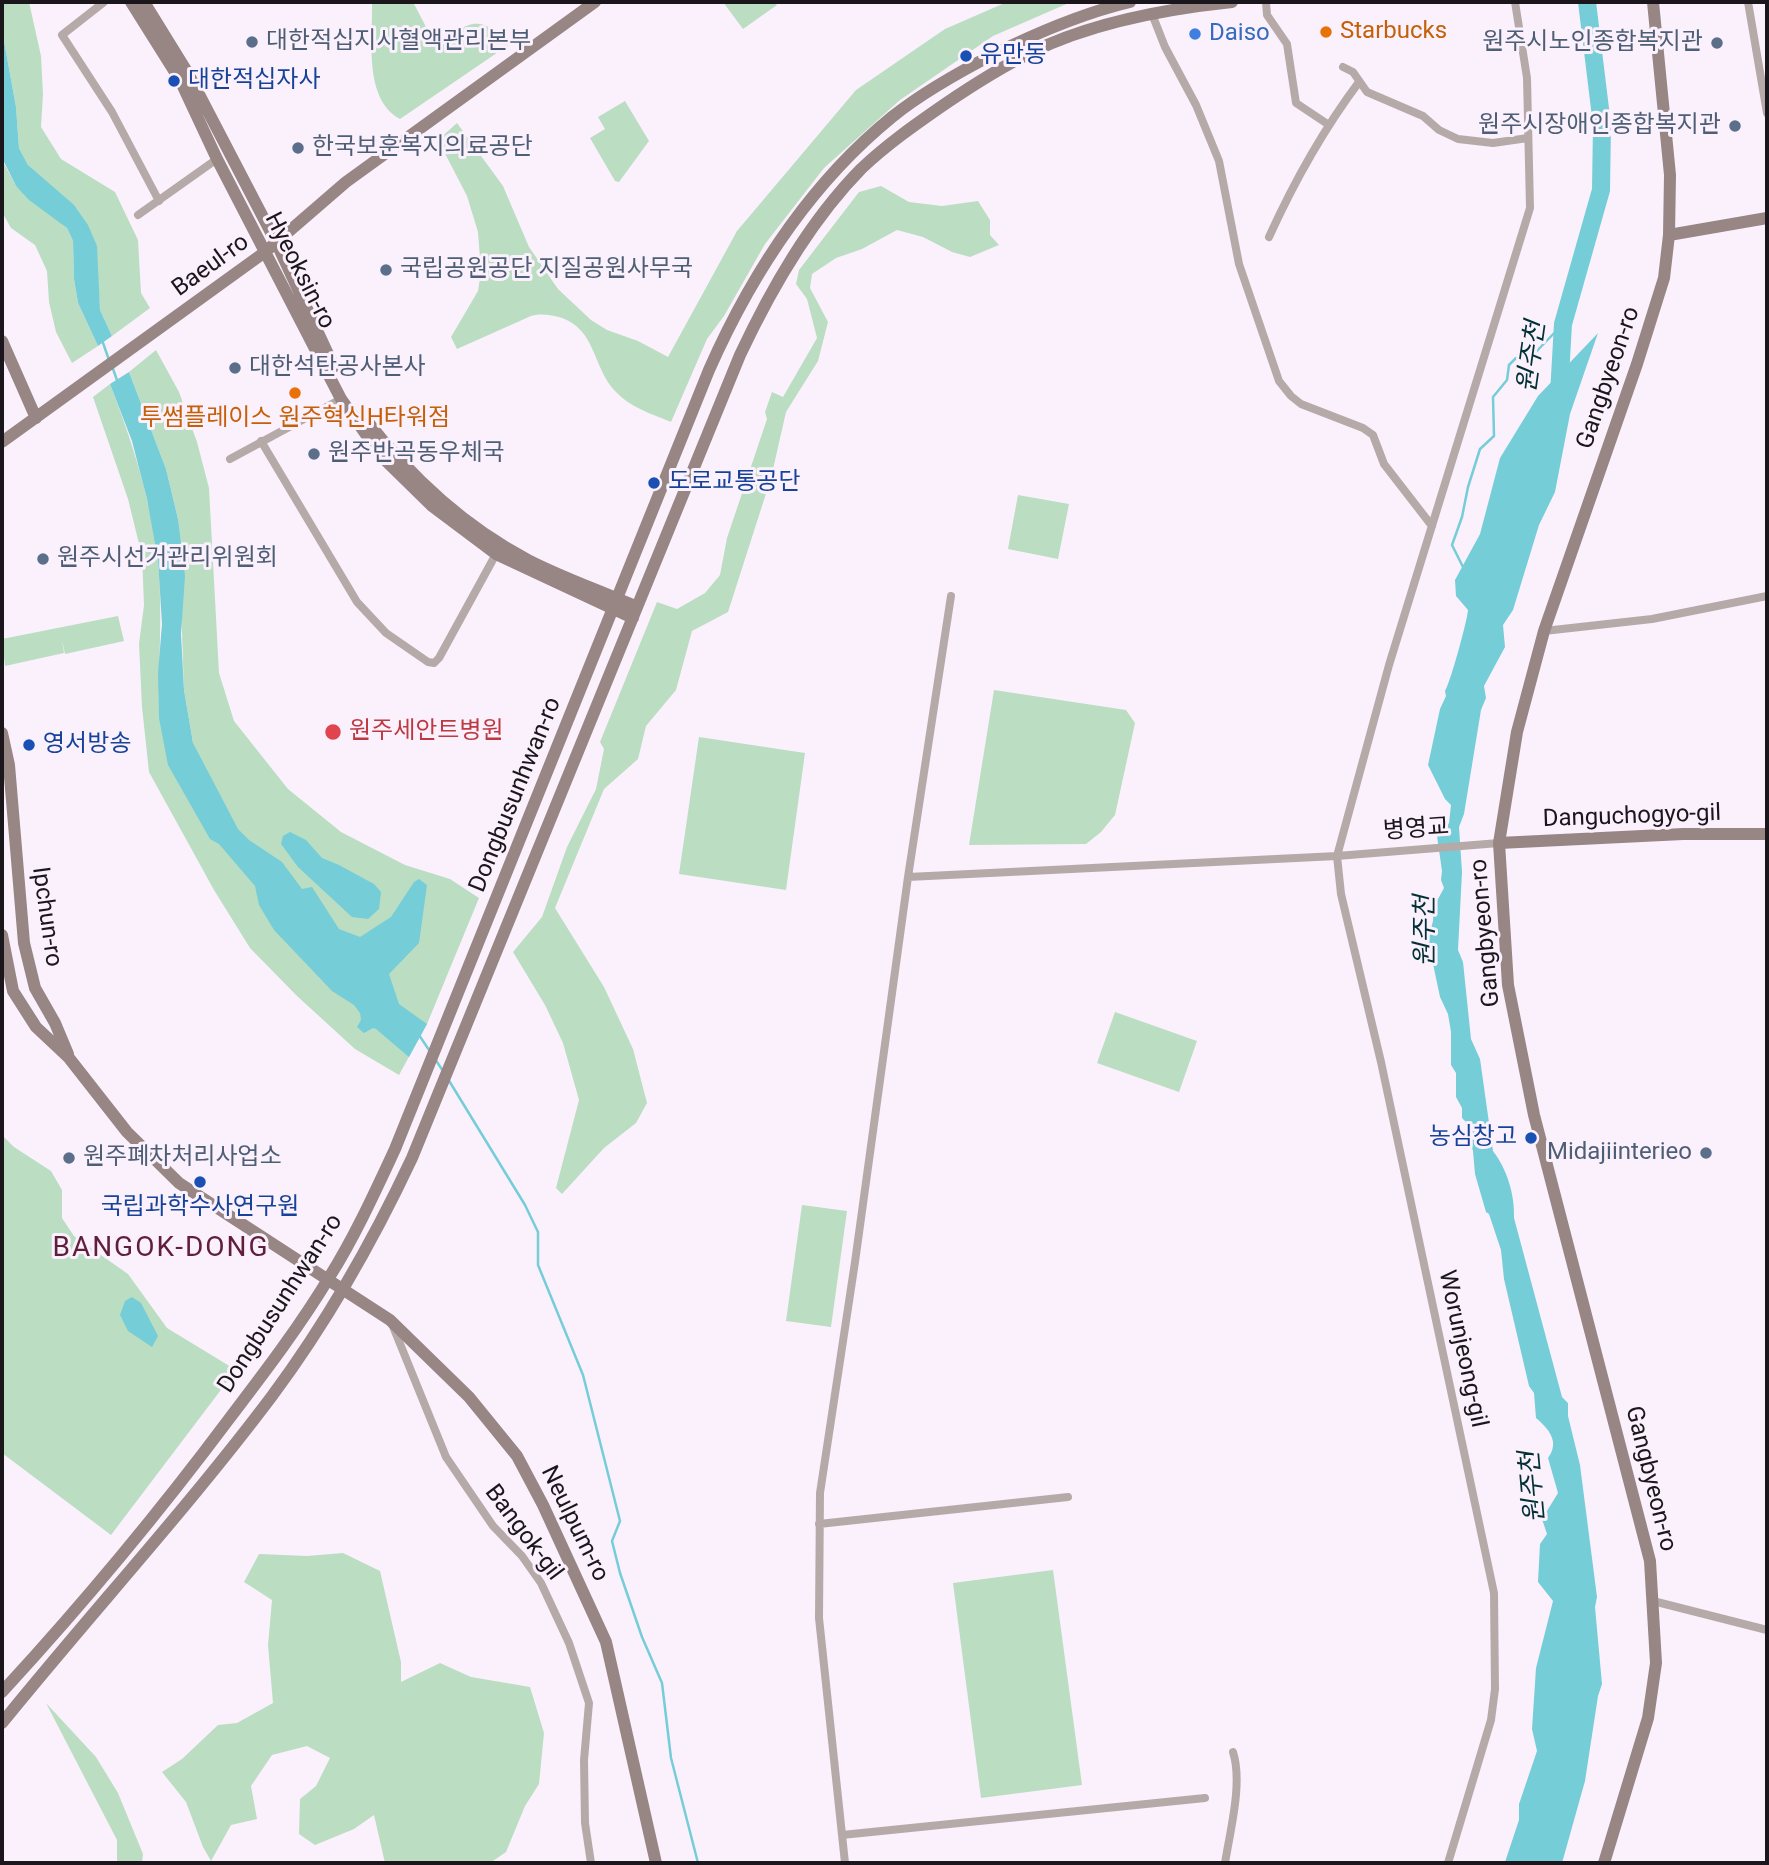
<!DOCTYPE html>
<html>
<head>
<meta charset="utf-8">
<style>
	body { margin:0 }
	#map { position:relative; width:1769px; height:1865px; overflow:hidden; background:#fbf1fd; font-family:Roboto,sans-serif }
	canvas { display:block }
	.frame { position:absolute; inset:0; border:4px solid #1b161c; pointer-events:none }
</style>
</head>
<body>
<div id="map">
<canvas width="1769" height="1865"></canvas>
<div class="frame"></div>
</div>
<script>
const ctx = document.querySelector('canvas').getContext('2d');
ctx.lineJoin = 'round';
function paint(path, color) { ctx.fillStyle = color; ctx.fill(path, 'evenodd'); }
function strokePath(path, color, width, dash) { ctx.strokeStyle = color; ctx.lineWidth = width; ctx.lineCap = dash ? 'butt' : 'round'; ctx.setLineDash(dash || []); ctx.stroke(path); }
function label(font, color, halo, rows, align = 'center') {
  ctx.font = font + ' Roboto,"Noto Sans KR",sans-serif'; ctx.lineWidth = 6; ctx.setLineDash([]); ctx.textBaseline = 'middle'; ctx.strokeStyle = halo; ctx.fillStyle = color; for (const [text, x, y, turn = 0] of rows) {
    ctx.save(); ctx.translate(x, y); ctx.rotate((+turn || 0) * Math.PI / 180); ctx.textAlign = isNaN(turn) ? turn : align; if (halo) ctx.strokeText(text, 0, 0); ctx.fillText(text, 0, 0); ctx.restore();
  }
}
paint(new Path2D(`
	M2 2H29L41 56 43 94 41 127 61 159 115 192 138 240 141 293 150 308 112 336 100 310 98 280 41 178 28 165 19 148 16 107 2 30Z
	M372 2H413L434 42C473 24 475 11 510 44L400 119C363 99 373 38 372 2Z
	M723 2H774L777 5 743 29Z
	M1007 2H1071L993 36 900 100 824 168 765 244 724 316 707 339 671 422C652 414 629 407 615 391 593 368 596 330 562 318 551 315 542 313 531 316L457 349 451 337 478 291 481 272 478 232 467 196 438 140 457 123 503 186 529 247 558 289 591 320 607 330 638 341 668 357 737 231 856 90 945 29Z
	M625 101 649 141 619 182 615 181 590 138 605 129 598 117Z
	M2 160 16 186 67 228 73 241 74 279 78 303 98 346 72 363 56 332 49 302 47 271 35 245 11 228 2 212Z
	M881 186 909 202 942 206 978 201 990 220V235L999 245 970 257 952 252 923 237 897 230 862 249 836 258 812 274 810 288 828 322 818 361 786 412 771 478 728 612 692 631 676 690 646 726 638 759 604 789 555 908 604 987 633 1049 647 1103 636 1123 604 1148 562 1194 556 1188 579 1100 563 1043 545 1005 513 952 542 917 567 847 596 789 604 749 600 742 657 602 677 609 705 593 720 575 727 538 767 419 765 412 772 392 783 397 817 338 807 299 796 284 799 270 859 192Z
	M156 350 179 392 197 442 209 488 219 673 234 721 288 789 341 832 405 865 450 879 479 898 427 1024 399 1075 355 1049 297 996 250 948 214 890 149 772 142 707 139 644 144 605 142 556 128 499 93 397 110 384C132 441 151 500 158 561 163 613 158 665 159 718L193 743 184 690 178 519 166 469 129 372Z
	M1018 495 1069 504 1058 559 1008 549Z
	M118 616 124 641 65 654 62 640 64 653 5 666 2 639Z
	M994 690 1126 710 1135 723 1115 815 1101 832 1086 844 969 845Z
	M699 737 805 753 786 890 679 874Z
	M1115 1012 1197 1041 1179 1092 1097 1063Z
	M2 1135 14 1147 51 1171 62 1190V1218L74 1236 128 1274 167 1328 236 1370 111 1535 2 1453Z
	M802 1205 847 1211 831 1327 786 1321Z
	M343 1553 380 1571 401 1662V1682L440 1663 471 1677 530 1687 544 1733 539 1784 525 1806 506 1852 490 1863H385L374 1815 354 1829 315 1845 299 1834 300 1799 316 1786 330 1758 307 1746 272 1755 251 1786 257 1819 231 1825 211 1861 203 1847 186 1802 162 1772 182 1759 218 1725 237 1723 273 1703 268 1645 272 1600 244 1582 259 1554 307 1556Z
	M1053 1570 1082 1785 981 1798 953 1583Z
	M46 1703 96 1757 118 1793 143 1854 142 1863H117V1840Z`), '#bbddc2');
paint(new Path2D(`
	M2 30 16 107 19 148 28 165 74 205 88 225 97 246 100 310 112 336 98 346 78 303 74 279 73 241 67 228 29 200 16 186 2 158Z
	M1598 333 1570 414 1555 492 1539 525 1513 610 1503 625 1505 647 1484 686 1486 698 1481 710 1464 814 1459 827 1462 872 1458 950 1463 962 1471 1039 1480 1059 1493 1151C1507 1169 1515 1195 1514 1218L1562 1397 1568 1403V1416L1580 1465 1597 1597 1595 1607 1602 1684 1598 1696 1585 1781 1562 1863H1501L1505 1862 1519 1820V1804L1537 1751 1532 1729 1536 1668 1553 1601 1538 1582 1540 1544 1547 1534 1542 1519 1558 1493 1548 1458C1560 1442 1549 1429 1536 1418L1534 1393 1529 1386 1504 1279 1501 1250 1489 1214 1486 1212 1475 1174 1473 1151 1466 1127 1467 1123 1462 1118V1108L1456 1097V1073L1451 1065V1032L1448 1014 1440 997 1428 940 1433 921V908L1444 888 1441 880 1442 871 1437 836 1449 823 1451 805 1445 799 1428 765 1440 709 1446 696 1445 691C1450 684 1467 622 1468 610L1456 596 1455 580 1480 534 1500 458 1538 396Z
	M129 372 166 469 178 519 185 576 181 634 184 690 193 743 238 829 249 840 282 862 302 889 312 887 339 929 360 937 391 917 414 882 419 879 427 885 419 943 389 974 399 1004 427 1024 409 1057 376 1029 373 1028 364 1033 357 1027 361 1020 360 1013 354 1005 332 991 274 930 259 905 255 886 219 844 210 839 168 765 159 718 158 673 162 624 158 560 147 499 132 441 110 384Z
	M290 832 306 840 322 858 339 865 374 884 381 892 379 909 368 919 352 917 298 867 281 844 283 836Z
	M132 1297 141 1303 158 1336 152 1347 128 1331 120 1315 125 1301Z`), '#75cdd8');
strokePath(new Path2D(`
	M102 340 109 360
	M112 366 118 383
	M1464 569 1452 545 1462 517 1468 487 1480 449 1494 436 1493 397 1507 380 1509 365 1516 358H1530L1563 324
	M419 1035 429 1050
	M435 1059 443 1071
	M448 1079 525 1205 538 1232V1265L583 1375 620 1521 612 1541 620 1573 642 1637 662 1683 671 1758 698 1863`), '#75cdd8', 2.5);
strokePath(new Path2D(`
	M1559 394 1563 324 1601 190 1602 125 1587 2`), '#75cdd8', 18);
strokePath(new Path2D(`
	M104 2 62 35 112 112 159 201
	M1266 2 1267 15 1287 44 1296 103 1329 125
	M1748 2 1767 113
	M1152 14 1165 47 1196 105 1219 161 1239 264 1279 381 1291 396 1301 404 1363 428 1373 435 1384 464 1432 526
	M1343 67 1353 72 1367 92 1423 116 1439 130 1458 139 1493 143 1528 138
	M138 215 217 159
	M1269 237C1294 182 1323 130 1359 82
	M261 441 357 602 386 633 428 662 434 663 439 658 496 554
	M230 459 341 399
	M1544 631 1652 619 1767 596
	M908 877 951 596
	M392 1324 446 1457 493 1526 522 1556 541 1583 569 1643 589 1703 584 1760 585 1823 591 1863
	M819 1524 1068 1497
	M1653 1601 1767 1630
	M842 1835 1205 1798
	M845 1863 819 1618 820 1493 855 1262 908 877 1337 856 1499 843
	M1225 1863C1230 1831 1243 1783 1233 1752
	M1448 1863 1491 1720 1495 1689 1494 1593 1381 1062 1341 894 1337 856 1389 665 1530 208 1527 78 1515 2`), '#b6aaa9', 8);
strokePath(new Path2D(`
	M131 2 180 80 217 159 341 399 382 457 432 506 496 554 633 618
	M144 2 189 75 277 244 334 367
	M1669 235 1767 218
	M2 341 36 418
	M363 416C407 473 463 526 528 560 563 578 601 591 637 607
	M2 442 265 252 346 182 595 2
	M2 733 9 765 24 943 35 988 55 1023 68 1054
	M1499 843 1683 834H1767
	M2 935 13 991 36 1027 69 1058 127 1132 179 1183 390 1320 469 1397 517 1456 543 1505 606 1642 656 1863
	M2 1692C82 1605 158 1514 229 1419 264 1373 300 1326 330 1276 355 1236 375 1192 395 1149L709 370C751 275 811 183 892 117 923 92 961 71 996 53 1039 32 1083 13 1130 2
	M2 1723C91 1613 187 1509 272 1396 327 1322 373 1241 412 1158L740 355C771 289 809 222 861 169 886 145 916 124 945 104 973 85 1001 67 1032 52 1093 22 1165 9 1232 2
	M1604 1863 1648 1718 1656 1663 1650 1561 1534 1115 1508 985 1499 843 1517 732 1544 631 1637 364 1664 278 1669 235 1670 175 1653 2`), '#978684', 12);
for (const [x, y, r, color] of [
	[1326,32,7,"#e8710a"],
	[1195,34,7,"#3f7fe0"],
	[252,42,7,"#5c6f8a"],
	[1717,43,7,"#5c6f8a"],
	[966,56,7,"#1a4fb4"],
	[174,81,7,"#1a4fb4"],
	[1735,126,7,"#5c6f8a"],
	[298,148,7,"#5c6f8a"],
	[386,270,7,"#5c6f8a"],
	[235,368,7,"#5c6f8a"],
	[295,393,7,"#e8710a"],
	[314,454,7,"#5c6f8a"],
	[654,483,7,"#1a4fb4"],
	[43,559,7,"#5c6f8a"],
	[333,732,9,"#e0444e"],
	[29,745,7,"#1a4fb4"],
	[1531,1138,7,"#1a4fb4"],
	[1706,1153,7,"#5c6f8a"],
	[69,1158,7,"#5c6f8a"],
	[200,1182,7,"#1a4fb4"]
]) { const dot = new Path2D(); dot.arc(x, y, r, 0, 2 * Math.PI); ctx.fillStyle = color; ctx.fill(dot); strokePath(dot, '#fbf1fd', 2.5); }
label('24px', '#c56008', '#fbf1fd', [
	["Starbucks",1340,32],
	["투썸플레이스 원주혁신H타워점",295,419,"center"]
], 'left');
label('24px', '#366cbe', '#fbf1fd', [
	["Daiso",1209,34]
], 'left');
label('24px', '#4e5e75', '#fbf1fd', [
	["대한적십지사혈액관리본부",266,42],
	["원주시노인종합복지관",1703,43,"right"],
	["원주시장애인종합복지관",1721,126,"right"],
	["한국보훈복지의료공단",312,148],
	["국립공원공단 지질공원사무국",400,270],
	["대한석탄공사본사",249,368],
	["원주반곡동우체국",328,454],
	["원주시선거관리위원회",57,559],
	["Midajiinterieo",1692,1153,"right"],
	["원주폐차처리사업소",83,1158]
], 'left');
label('24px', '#164399', '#fbf1fd', [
	["유만동",980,56],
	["대한적십자사",188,81],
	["도로교통공단",668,483],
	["영서방송",43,745],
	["농심창고",1517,1138,"right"],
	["국립과학수사연구원",200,1208,"center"]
], 'left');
label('24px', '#1b161c', '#fbf1fd', [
	["Baeul-ro",211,266,-36],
	["Hyeoksin-ro",299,271,63],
	["Gangbyeon-ro",1609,378,-71],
	["Dongbusunhwan-ro",516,795,-68],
	["Danguchogyo-gil",1632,817,-2],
	["병영교",1416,830,-4],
	["Ipchun-ro",46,917,82],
	["Gangbyeon-ro",1486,933,-95],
	["Dongbusunhwan-ro",281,1304,-57],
	["Worunjeong-gil",1462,1349,78],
	["Gangbyeon-ro",1650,1479,76],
	["Neulpum-ro",574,1524,64],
	["Bangok-gil",523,1533,53]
]);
label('24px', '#be3a42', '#fbf1fd', [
	["원주세안트병원",349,732]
], 'left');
label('italic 26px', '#033035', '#fbf1fd', [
	["원주천",1533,357,-82],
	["원주천",1426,931,-90],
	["원주천",1534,1487,-95]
]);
ctx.letterSpacing = '2px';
label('28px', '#601e3a', '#fbf1fd', [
	["BANGOK-DONG",161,1249]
]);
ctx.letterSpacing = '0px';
</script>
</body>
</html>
